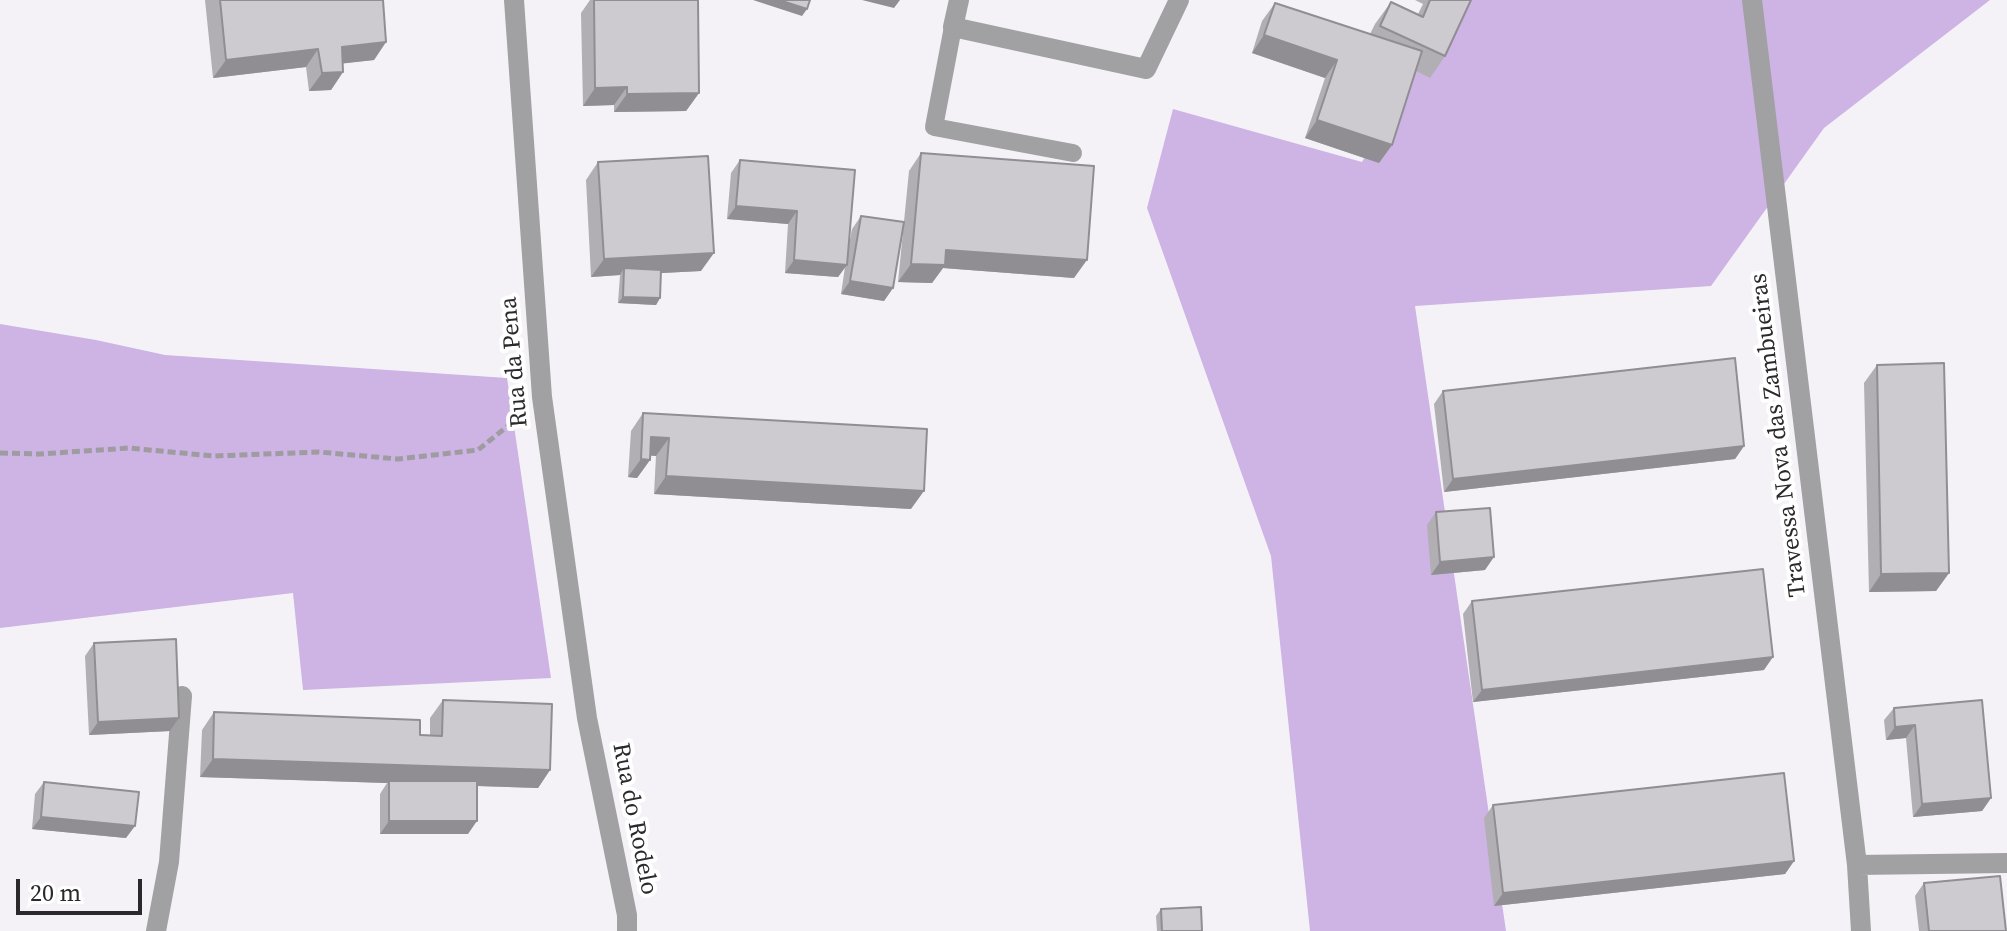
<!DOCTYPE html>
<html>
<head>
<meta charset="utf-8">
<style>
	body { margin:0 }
	#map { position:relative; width:2007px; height:931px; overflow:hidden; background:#f4f2f7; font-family:"Source Serif 4",serif }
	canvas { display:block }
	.scale { position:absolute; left:16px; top:879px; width:126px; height:36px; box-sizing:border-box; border:4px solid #2a292b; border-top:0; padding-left:10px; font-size:24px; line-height:28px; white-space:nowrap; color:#2a292b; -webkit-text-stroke:6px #fff; paint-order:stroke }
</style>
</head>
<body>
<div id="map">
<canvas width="2007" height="931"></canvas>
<div class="scale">20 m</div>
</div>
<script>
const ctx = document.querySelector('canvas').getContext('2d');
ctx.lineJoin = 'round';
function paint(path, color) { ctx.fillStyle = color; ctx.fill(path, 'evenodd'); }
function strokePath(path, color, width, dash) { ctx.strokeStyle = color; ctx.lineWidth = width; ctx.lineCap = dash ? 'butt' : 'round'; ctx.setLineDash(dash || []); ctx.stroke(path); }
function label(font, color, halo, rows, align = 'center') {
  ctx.font = font + ' "Source Serif 4",serif'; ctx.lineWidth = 8; ctx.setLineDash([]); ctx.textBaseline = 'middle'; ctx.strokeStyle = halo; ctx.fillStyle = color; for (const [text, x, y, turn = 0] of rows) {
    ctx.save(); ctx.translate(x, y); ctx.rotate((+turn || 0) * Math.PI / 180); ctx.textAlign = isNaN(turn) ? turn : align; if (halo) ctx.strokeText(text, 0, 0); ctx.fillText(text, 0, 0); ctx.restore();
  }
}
paint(new Path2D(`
	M1456 0H1990L1824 128 1711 286 1415 306 1506 931H1310L1271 556 1147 208 1173 109 1362 162Z
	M0 324 96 340 165 355 507 378 551 678 303 690 293 593 0 628Z`), '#ceb3e5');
strokePath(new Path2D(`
	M0 453 40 454 129 448 213 456 319 452 398 459 478 450 514 421`), '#9e9ca0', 5, [8, 4]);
strokePath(new Path2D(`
	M953 27 934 127 1073 153`), '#a1a0a2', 18);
strokePath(new Path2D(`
	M514 0 542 397 587 718 627 915V931
	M959 0 953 27 1146 69 1179 0
	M1752 0 1857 865 1861 931
	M1857 865 2007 863
	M156 931 169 862 182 696`), '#a1a0a2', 20);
paint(new Path2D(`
	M205 0H383L386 42 374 60 343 63V72L331 90 309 91 306 67 213 78Z
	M590 0H698L699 93 686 111 614 112V105L583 106 581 13Z
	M1415 0H1471L1445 56 1430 78 1416 71 1392 145 1379 163 1305 138 1325 78 1252 53 1262 21 1275 3 1370 34 1375 24 1391 2 1418 14 1423 4Z
	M921 153 1074 278 943 268 932 283 898 282 909 171Z
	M740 160 848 250 852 229 861 216 893 288 884 301 841 294 845 267 838 277 785 273 788 224 727 219 731 173Z
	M598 162 701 271 661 273 660 298 656 305 618 303 620 275 591 277 586 180Z
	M1877 365 1949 573 1936 591 1869 592 1864 383Z
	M1443 391 1744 446 1735 459 1444 492 1434 404Z
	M643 413 911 509 654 494 656 456 650 455V460L637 478 628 477 631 431Z
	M1436 512 1485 570 1431 575 1427 525Z
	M1472 601 1764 670 1473 702 1463 614Z
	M94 643 179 718 170 731 89 735 85 656Z
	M443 700 550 770 538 788 477 786 468 834H380V794L387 783 200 777 202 730 214 712 430 735V718Z
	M1982 700 1991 798 1982 811 1913 817 1906 738 1886 740 1884 720 1894 708Z
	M44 782 126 838 32 829 35 794Z
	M1493 805 1794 861 1785 874 1494 906 1484 818Z
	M1924 883 2006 931H1919L1915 896Z
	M1161 909 1202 931H1157L1156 916Z`), '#b1afb3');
paint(new Path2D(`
	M753 0H779L807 9 802 16Z
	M862 0H900L894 8Z
	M1264 35 1337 60 1325 78 1252 53Z
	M386 42 374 60 330 65 342 47Z
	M318 49 306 67 213 78 226 60Z
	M343 72 331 90 309 91 322 73Z
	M627 87 614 105 583 106 595 88Z
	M699 93 686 111 614 112 627 94Z
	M1317 120 1392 145 1379 163 1305 138Z
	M736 206 797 211 788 224 727 219Z
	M946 250 1087 260 1074 278 943 268 932 283 898 282 911 264Z
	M714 253 701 271 624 275V268L620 275 591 277 604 259Z
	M794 260 847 265 838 277 785 273Z
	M850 281 893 288 884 301 841 294Z
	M623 297 660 298 656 305 618 303Z
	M651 437 669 438 656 456 641 455Z
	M1744 446 1735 459 1444 492 1453 479Z
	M641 459 650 460 637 478 628 477Z
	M666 476 924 491 911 509 654 494Z
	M1494 557 1485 570 1431 575 1440 562Z
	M1949 573 1936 591 1869 592 1881 574Z
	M1773 657 1764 670 1473 702 1482 690Z
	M179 718 170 731 89 735 98 722Z
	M1915 725 1906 738 1886 740 1895 727Z
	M213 759 550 770 538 788 389 783V781L387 783 200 777Z
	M1991 798 1982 811 1913 817 1922 804Z
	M41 817 135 826 126 838 32 829Z
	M389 821H477L468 834H380Z
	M1794 861 1785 874 1494 906 1503 893Z`), '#908e92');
const building = new Path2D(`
	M220 0H383L386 42 342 47 343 72 322 73 318 49 226 60Z
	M594 0H698L699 93 627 94V87L595 88Z
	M779 0H810L807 9Z
	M1430 0H1471L1445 56 1380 26 1391 2 1423 17Z
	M1275 3 1422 51 1392 145 1317 120 1337 60 1264 35Z
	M921 153 1094 166 1087 260 946 250 945 265 911 264Z
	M708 156 714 253 604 259 598 162Z
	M740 160 855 170 847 265 794 260 797 211 736 206Z
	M861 216 904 222 893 288 850 281Z
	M624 268 661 270 660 298 623 297Z
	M1735 358 1744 446 1453 479 1443 391Z
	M1944 363 1949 573 1881 574 1877 365Z
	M643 413 927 429 924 491 666 476 669 438 651 437 650 460 641 459Z
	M1490 508 1494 557 1440 562 1436 512Z
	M1763 569 1773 657 1482 690 1472 601Z
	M176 639 179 718 98 722 94 643Z
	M443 700 552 704 550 770 213 759 214 712 420 720V735L442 736Z
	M1982 700 1991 798 1922 804 1915 725 1895 727 1894 708Z
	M1784 773 1794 861 1503 893 1493 805Z
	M389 781H477V821H389Z
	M44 782 139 792 135 826 41 817Z
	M2000 876 2006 931H1929L1924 883Z
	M1201 907 1202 931H1162L1161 909Z`);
paint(building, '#cecbd0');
strokePath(building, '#908e92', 2);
label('24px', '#2a292b', '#fff', [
	["Rua da Pena",515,362,-95],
	["Travessa Nova das Zambueiras",1779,435,-97],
	["Rua do Rodelo",634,819,79]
]);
</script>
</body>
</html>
